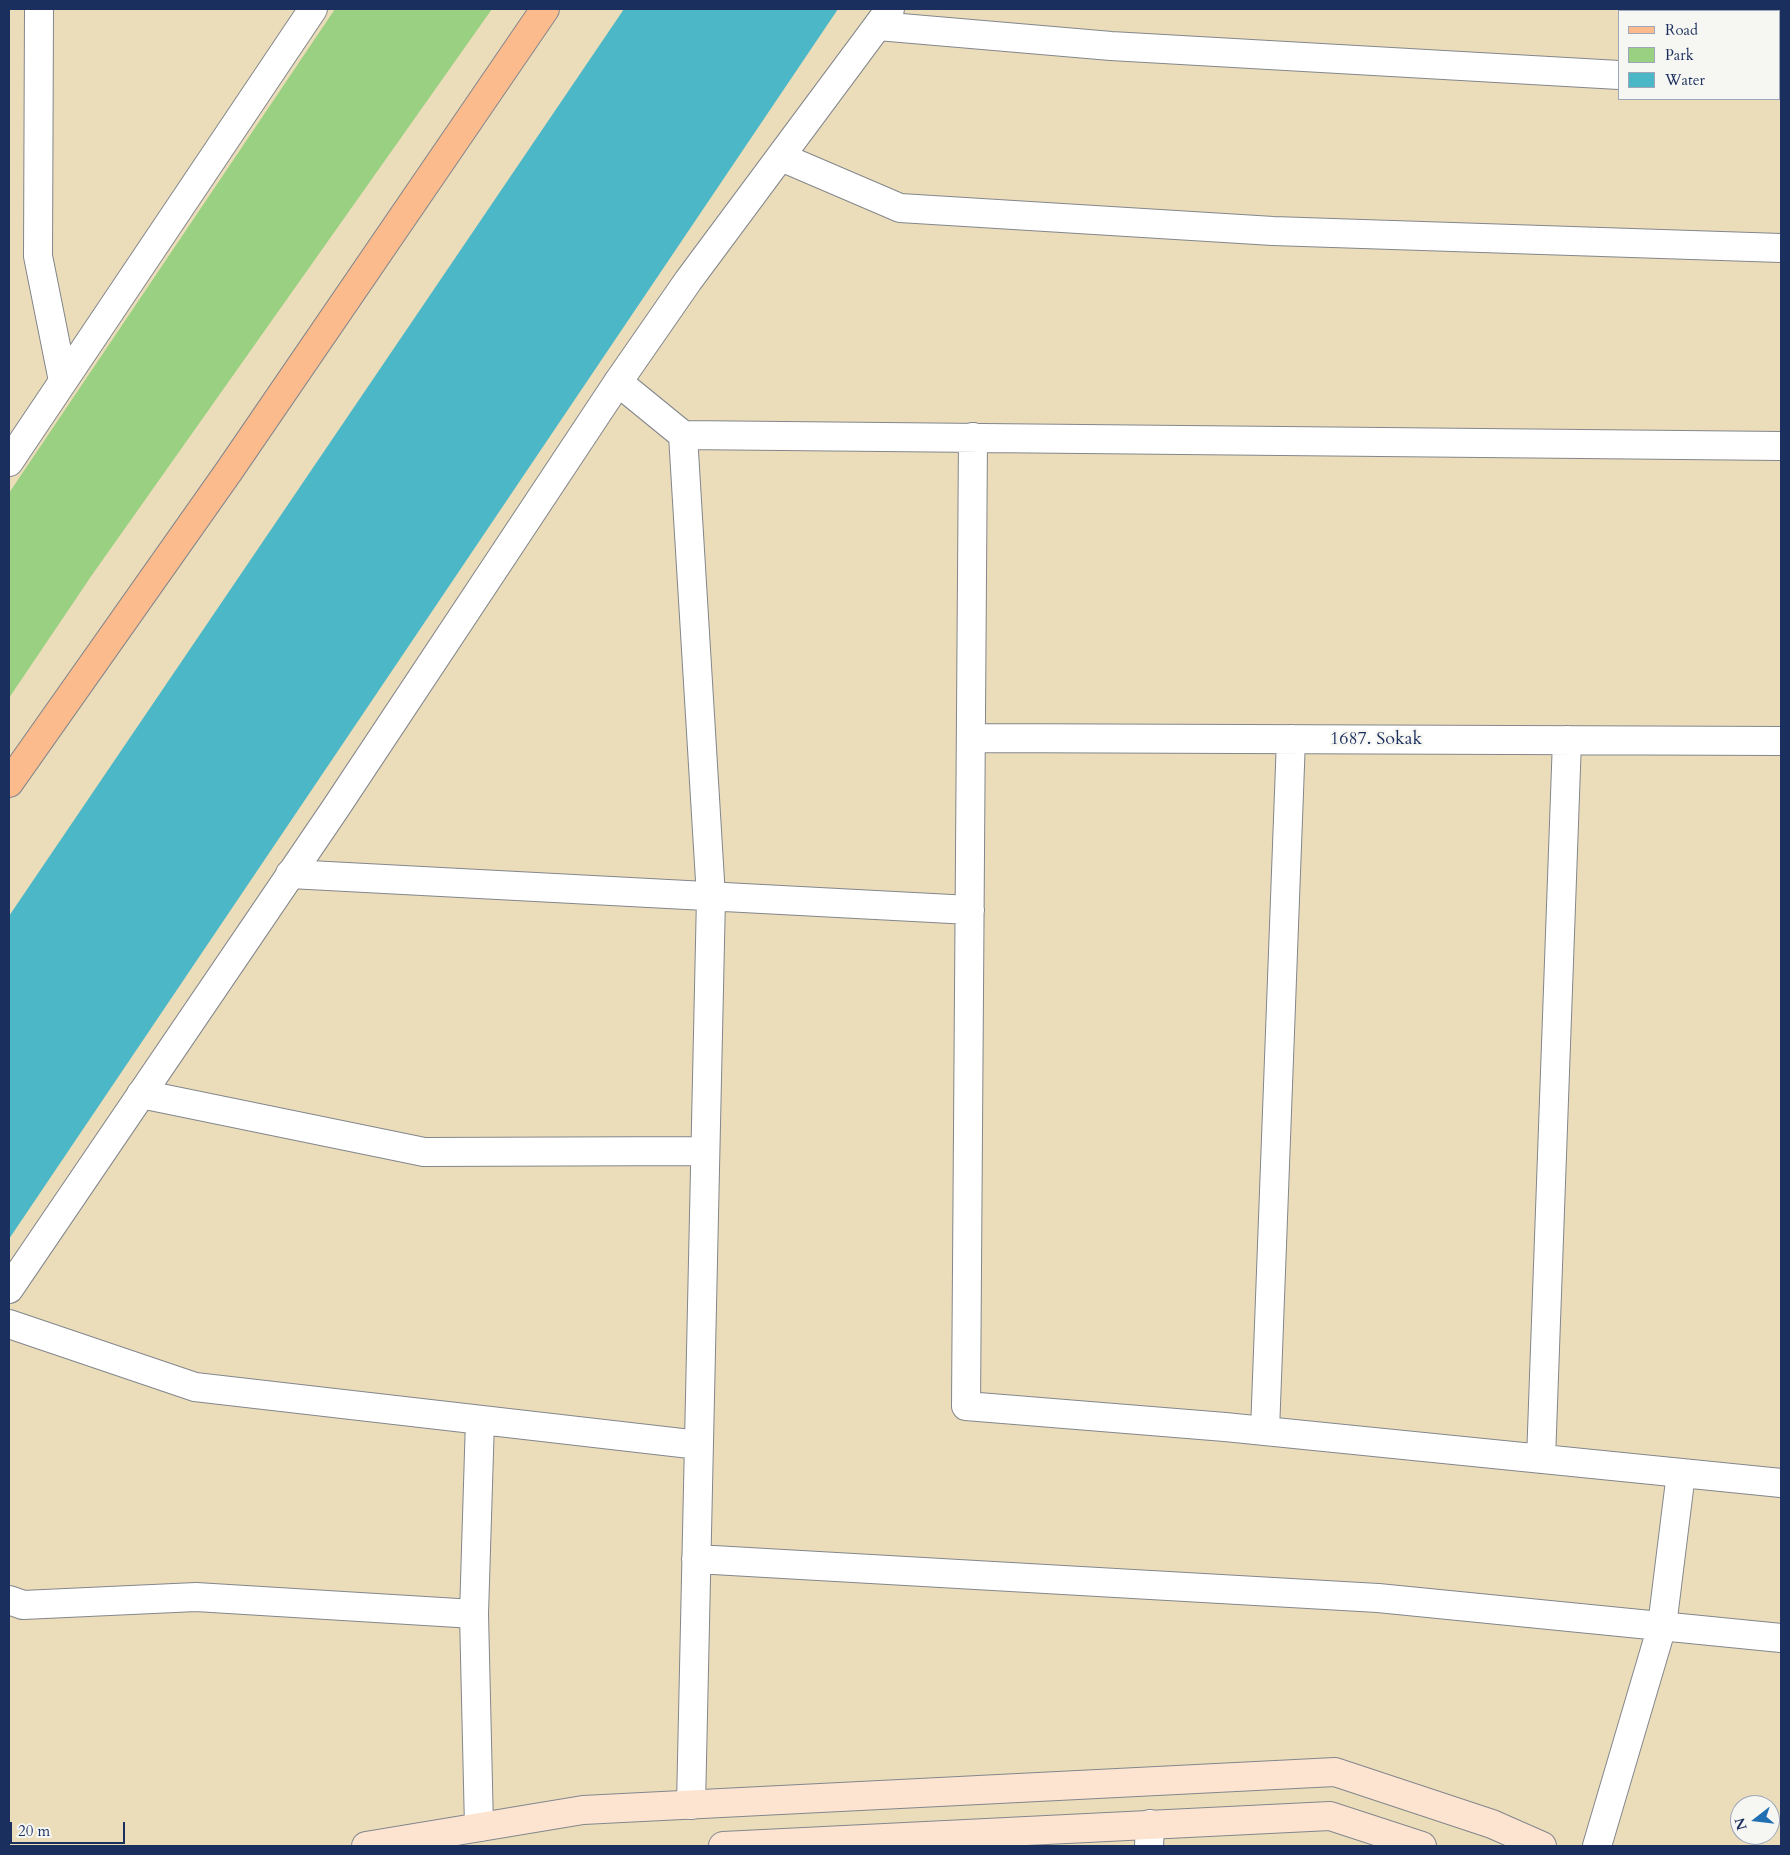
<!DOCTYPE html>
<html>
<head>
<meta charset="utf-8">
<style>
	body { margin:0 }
	#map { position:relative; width:1790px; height:1855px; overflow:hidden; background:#ebddba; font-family:Cardo,serif }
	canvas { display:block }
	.frame { position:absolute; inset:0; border:10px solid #1b2f5e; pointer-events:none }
	.legend { position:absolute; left:1618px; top:10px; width:162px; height:90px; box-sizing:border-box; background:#f6f6f2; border:1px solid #9ea6b7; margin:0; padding:6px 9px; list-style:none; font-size:15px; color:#1b2f5e }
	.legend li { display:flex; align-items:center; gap:10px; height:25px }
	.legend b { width:25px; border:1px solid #9ea6b7 }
	.north { position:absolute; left:1730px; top:1795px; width:50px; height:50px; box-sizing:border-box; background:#f6f6f2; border:1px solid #9ea6b7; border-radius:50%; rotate:254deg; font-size:14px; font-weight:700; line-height:20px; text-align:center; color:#1b2f5e }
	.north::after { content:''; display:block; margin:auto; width:18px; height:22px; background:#1f6fb2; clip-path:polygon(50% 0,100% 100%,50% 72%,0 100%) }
	.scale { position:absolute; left:10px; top:1822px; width:115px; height:22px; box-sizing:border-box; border:2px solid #1b2f5e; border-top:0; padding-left:6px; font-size:15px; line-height:18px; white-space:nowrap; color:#1b2f5e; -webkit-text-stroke:4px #f6f6f2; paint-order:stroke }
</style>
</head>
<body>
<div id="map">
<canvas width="1790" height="1855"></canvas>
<div class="frame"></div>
<ul class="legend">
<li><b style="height:6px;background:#fbbb8c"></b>Road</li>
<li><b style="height:14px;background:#99d082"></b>Park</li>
<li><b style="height:14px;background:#4bb7c7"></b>Water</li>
</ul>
<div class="north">N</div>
<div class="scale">20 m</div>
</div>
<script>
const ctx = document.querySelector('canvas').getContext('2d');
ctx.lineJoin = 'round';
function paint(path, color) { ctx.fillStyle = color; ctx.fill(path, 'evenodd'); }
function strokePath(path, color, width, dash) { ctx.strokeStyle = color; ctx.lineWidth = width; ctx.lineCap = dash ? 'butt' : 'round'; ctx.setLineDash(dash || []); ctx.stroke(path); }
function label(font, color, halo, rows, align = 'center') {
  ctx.font = font + ' Cardo,serif'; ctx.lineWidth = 4.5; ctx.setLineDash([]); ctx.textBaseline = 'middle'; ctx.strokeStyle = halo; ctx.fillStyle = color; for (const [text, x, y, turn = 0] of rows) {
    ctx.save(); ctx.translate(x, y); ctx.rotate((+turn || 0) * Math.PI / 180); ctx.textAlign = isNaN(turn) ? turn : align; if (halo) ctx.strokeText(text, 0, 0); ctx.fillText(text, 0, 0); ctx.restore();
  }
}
paint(new Path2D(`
	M335 9H492L92 575 9 698V493Z`), '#99d082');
paint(new Path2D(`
	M624 9H838L9 1239V916Z`), '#4bb7c7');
const minor = new Path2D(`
	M39 9 38 256 63 381
	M878 26 1111 46 1619 75
	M1779 84H1781
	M781 157 900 208 1273 231 1781 248
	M618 382 683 435 1781 446
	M683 435 711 897 691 1805
	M973 437 966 1406 1225 1427 1781 1483
	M9 462 313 9
	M971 738 1781 741
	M290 874 970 910
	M141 1094 424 1152 705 1151
	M9 1324 195 1387 699 1445
	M1265 1431 1291 739
	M1541 1459 1567 740
	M696 1559 1378 1598 1781 1638
	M9 1600 23 1605 196 1597 474 1614
	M479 1827 474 1614 480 1420
	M1149 1846 1150 1824
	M1597 1846 1662 1626 1681 1473`);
const tertiary = new Path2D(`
	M9 1289 335 809 618 382 688 281 890 9`);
const secondary = new Path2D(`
	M366 1846 583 1810 1335 1772 1492 1824 1542 1846
	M723 1846 1330 1816 1422 1846`);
const primary = new Path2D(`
	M9 783 229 471 545 9`);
strokePath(minor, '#83868c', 30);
strokePath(tertiary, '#83868c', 30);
strokePath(secondary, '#83868c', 30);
strokePath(primary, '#83868c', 30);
strokePath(minor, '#fff', 28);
strokePath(tertiary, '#fff', 28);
strokePath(secondary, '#fde4d1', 28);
strokePath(primary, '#fbbb8c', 28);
label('18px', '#1b2f5e', '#f6f6f2', [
	["1687. Sokak",1376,740]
]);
</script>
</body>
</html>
